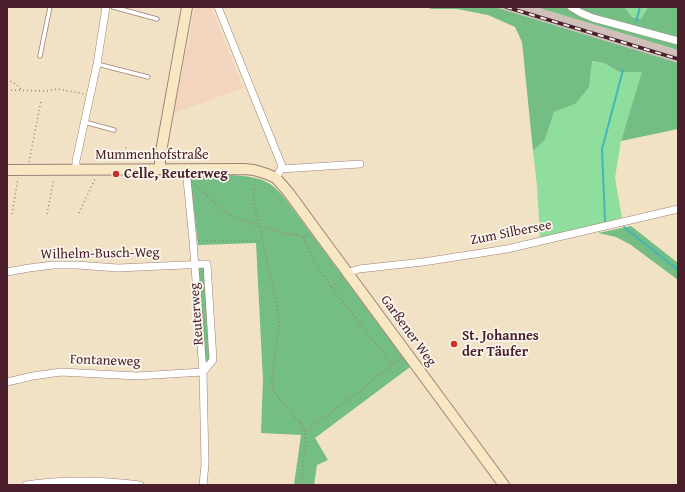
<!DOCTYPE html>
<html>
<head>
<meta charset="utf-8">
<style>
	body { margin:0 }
	#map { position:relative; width:685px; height:492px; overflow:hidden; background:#f2e2c5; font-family:"Gentium Book Plus",serif }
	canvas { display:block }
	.frame { position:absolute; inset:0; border:8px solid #4a1f2b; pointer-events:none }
</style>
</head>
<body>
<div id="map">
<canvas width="685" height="492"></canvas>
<div class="frame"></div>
</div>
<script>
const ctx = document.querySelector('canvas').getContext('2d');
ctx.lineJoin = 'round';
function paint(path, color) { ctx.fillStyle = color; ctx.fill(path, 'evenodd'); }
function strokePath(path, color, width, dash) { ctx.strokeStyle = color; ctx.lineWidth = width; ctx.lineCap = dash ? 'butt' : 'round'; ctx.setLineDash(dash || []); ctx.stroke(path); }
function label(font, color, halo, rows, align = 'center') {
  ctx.font = font + ' "Gentium Book Plus",serif'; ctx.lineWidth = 3.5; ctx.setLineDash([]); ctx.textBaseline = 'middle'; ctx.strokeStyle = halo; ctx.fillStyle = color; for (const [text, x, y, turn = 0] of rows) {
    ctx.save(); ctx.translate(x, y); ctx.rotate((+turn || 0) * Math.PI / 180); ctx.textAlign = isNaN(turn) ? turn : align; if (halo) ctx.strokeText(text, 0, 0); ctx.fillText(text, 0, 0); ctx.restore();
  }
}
paint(new Path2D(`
	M195 7H211L243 88 174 113Z`), '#f3d4be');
paint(new Path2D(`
	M493 7H536L678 50V64Z`), '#cfc0ba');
paint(new Path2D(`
	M624 7H648L641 20 632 17Z
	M592 61 604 63 619 72H643L621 141 615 178 622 218 599 224 540 238 537 186 533 151 545 140 554 112 575 104Z`), '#90de9d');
paint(new Path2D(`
	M433 7H494L678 63V129L621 141 642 72H619L604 63 592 61 589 87 575 104 554 112 545 140 533 151 522 42 515 27 488 15 457 9H429Z
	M536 7H624L632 17 641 19 648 7H678V50Z
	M190 176C212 176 252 172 270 184 275 187 280 193 284 197L410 367 315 438 328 460 317 465 314 485H294L301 435 261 433 263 380 256 243 198 245Z
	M631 226 678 263V280L631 245 616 237 598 233Z
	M198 268H205L211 361H205Z`), '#74bd84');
strokePath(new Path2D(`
	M636 22 640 7
	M605 221 602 149 623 70
	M624 227 678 270`), '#45b5bc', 2);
const lane = new Path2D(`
	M113 7 157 19
	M40 56 50 7
	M97 64 148 77
	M84 122 114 130`);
const street = new Path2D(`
	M218 7 282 166 281 169 276 178
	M571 7 581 13 593 18 678 41
	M186 169 193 241 203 372 205 464 203 485
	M281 169 360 164
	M76 170V161L97 64 106 7
	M7 272 29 268 53 265H77L118 268 207 264 213 360 203 372 137 376 61 372 33 376 7 382
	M348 273 359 269 423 262 507 249 678 209
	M26 485C64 479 102 480 140 485`);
const secondary = new Path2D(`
	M160 169V157L187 7
	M7 170 244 169 254 170 267 174 276 178 289 193 316 230 504 485`);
strokePath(lane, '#9e8078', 5);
strokePath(street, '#9e8078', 8);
strokePath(secondary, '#9e8078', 12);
strokePath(new Path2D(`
	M7 79 17 85 22 90
	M7 90 45 91 58 89 85 94
	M124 160 126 146
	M29 162 41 101
	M255 180 253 199 277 306 279 324 272 376V388L280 400 300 422 305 431 306 443 303 462 302 485
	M195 184 223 211 259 227 303 237 309 234
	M79 213 95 179
	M12 214 18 178
	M47 214 54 179
	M303 237 315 263 331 287 393 365
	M199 241H261
	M331 287 342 278
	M305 431 357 393 401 358`), '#9e8078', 1.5, [1, 3]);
strokePath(lane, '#fff', 3.5);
strokePath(street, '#fff', 7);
strokePath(secondary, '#f7e8c3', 10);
const rail = new Path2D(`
	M506 7 678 59`);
strokePath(rail, '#4a1f2b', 3.5);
strokePath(rail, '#fbf7ec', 2, [6]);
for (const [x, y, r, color] of [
	[116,174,4,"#c8321e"],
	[454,344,4,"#c8321e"]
]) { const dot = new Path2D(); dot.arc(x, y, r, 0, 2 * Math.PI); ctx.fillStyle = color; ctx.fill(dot); strokePath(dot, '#fbf7ec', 1.5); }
label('14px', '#4a1f2b', '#fbf7ec', [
	["Mummenhofstraße",152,155],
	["Zum Silbersee",511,233,-11],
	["Wilhelm-Busch-Weg",100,254,-1],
	["Reuterweg",197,314,-94],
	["Garßener Weg",408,331,54],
	["Fontaneweg",105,361,2]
]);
label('bold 14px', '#4a1f2b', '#fbf7ec', [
	["Celle, Reuterweg",124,174],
	["St. Johannes",462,336],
	["der Täufer",462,352]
], 'left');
</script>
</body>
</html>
